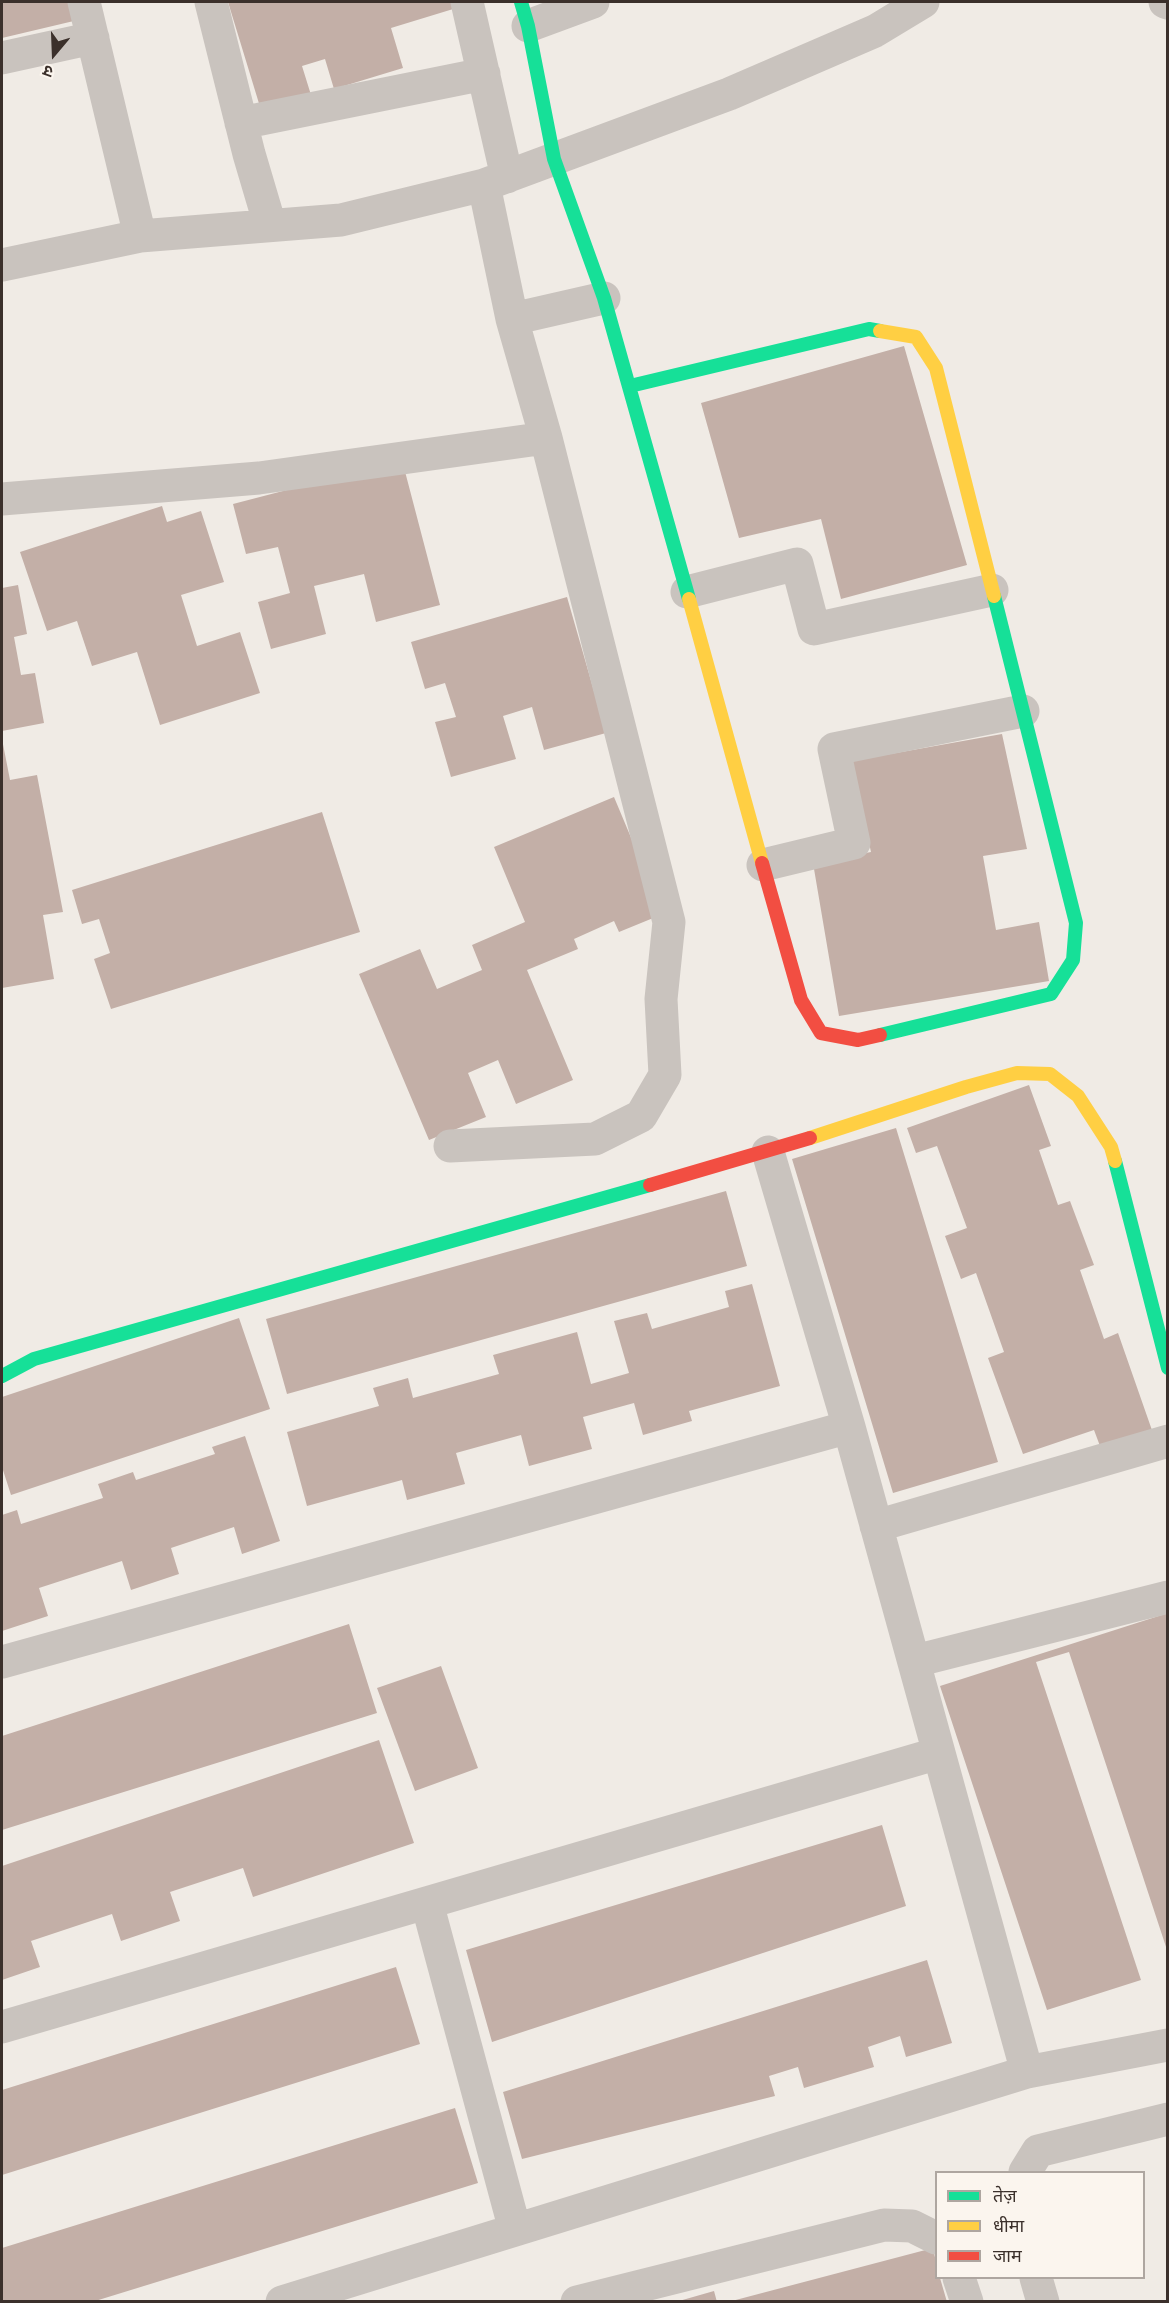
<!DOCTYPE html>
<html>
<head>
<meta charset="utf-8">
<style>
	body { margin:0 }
	#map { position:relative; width:1169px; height:2303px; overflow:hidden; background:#f0ebe5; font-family:"DM Sans","Noto Sans Devanagari",sans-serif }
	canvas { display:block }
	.frame { position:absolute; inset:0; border:3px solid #3b302b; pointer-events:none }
	.legend { position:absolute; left:935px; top:2171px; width:210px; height:108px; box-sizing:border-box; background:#fbf5ee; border:2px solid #aea6a0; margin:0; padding:8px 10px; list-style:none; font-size:18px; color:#3b302b }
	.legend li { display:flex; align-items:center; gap:12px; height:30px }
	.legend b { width:30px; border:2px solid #aea6a0 }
	.north { position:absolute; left:24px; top:24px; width:60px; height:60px; -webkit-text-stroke:4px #fbf5ee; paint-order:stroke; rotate:199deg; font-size:16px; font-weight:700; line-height:24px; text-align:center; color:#3b302b }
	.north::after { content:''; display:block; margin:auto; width:21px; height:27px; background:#3b302b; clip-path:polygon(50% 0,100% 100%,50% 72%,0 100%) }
</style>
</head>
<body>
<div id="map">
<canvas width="1169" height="2303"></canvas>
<div class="frame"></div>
<ul class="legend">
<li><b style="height:8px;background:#16e098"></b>तेज़</li>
<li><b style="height:8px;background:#ffcf43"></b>धीमा</li>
<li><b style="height:8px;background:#f24e42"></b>जाम</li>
</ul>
<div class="north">उ</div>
</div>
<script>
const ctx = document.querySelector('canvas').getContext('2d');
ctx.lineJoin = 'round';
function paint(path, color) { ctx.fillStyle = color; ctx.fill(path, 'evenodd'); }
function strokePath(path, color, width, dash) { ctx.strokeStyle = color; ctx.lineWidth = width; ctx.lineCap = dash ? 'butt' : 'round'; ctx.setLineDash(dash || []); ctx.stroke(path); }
paint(new Path2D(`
	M2 2H73L78 20 2 38Z
	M228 2H462L463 6 391 28 403 68 334 89 325 59 302 66 311 95 261 110Z
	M904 346 967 565 841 599 821 519 739 538 701 403Z
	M402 460 440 605 376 622 364 574 314 586 326 634 271 649 258 602 290 593 278 547 246 554 233 504Z
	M162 506 167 522 201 511 224 582 181 595 197 646 240 632 260 693 160 725 137 652 92 666 77 621 47 631 20 552Z
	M18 585 27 634 14 637 21 675 35 673 44 723 2 731V588Z
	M567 597 606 733 544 750 532 707 503 716 516 759 451 777 435 722 456 717 445 683 425 689 411 642Z
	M1002 734 1027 849 983 856 996 930 1039 922 1049 981 839 1016 813 863 871 852 851 761Z
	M2 739 10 780 37 775 63 912 43 915 54 979 2 988Z
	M614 797 663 914 619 932 614 921 574 939 578 949 527 970 573 1080 516 1104 498 1060 468 1073 486 1117 429 1140 359 974 420 949 437 989 482 970 472 945 525 922 494 847Z
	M322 812 360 932 111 1009 94 959 110 953 99 919 82 924 72 890Z
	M1029 1085 1051 1146 1039 1150 1058 1205 1070 1201 1094 1265 1080 1270 1104 1339 1118 1333 1154 1436 1103 1454 1094 1430 1023 1454 988 1358 1004 1352 976 1273 961 1279 945 1236 967 1228 937 1146 916 1153 907 1128Z
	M896 1128 998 1462 893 1493 792 1159Z
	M726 1191 747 1266 287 1394 266 1319Z
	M752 1284 780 1386 689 1411 692 1421 643 1435 634 1403 583 1417 592 1449 529 1466 521 1435 456 1453 465 1484 407 1500 402 1480 307 1506 287 1432 379 1406 373 1388 408 1378 413 1398 499 1374 493 1355 577 1332 591 1384 629 1373 614 1321 647 1313 652 1329 729 1307 725 1291Z
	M239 1318 270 1409 11 1495 2 1467V1397Z
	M245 1436 280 1541 242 1554 234 1527 171 1548 179 1574 131 1590 122 1561 39 1588 48 1616 2 1631V1515L17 1510 21 1524 103 1498 98 1484 133 1472 136 1480 215 1454 212 1447Z
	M1168 1613V1953L1069 1652 1036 1662 1141 1980 1047 2010 940 1686Z
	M349 1624 377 1713 2 1830V1736Z
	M441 1666 478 1768 415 1791 377 1688Z
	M379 1740 414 1843 253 1897 243 1868 170 1892 180 1921 121 1941 112 1914 31 1941 40 1967 2 1980V1866Z
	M882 1825 906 1906 492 2042 466 1950Z
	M927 1960 952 2043 906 2057 900 2036 868 2047 874 2067 804 2088 798 2067 769 2076 775 2096 522 2159 503 2092Z
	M396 1967 420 2044 2 2175V2090Z
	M455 2108 478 2183 92 2302H2V2248Z
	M933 2248 936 2262V2278H940L947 2302H728Z
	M714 2291 717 2302H680L679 2301Z`), '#c3afa7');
strokePath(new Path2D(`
	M84 2 140 236
	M211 2 249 154 270 225
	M467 2 507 177
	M1165 2 1168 3
	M528 26 593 2
	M2 58 93 38
	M241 123 484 74
	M2 265 140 236 341 220 484 185 729 94 875 31 923 2
	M512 319 604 298
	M2 499 259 478 546 438
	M687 592 797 564 814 629 992 590
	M763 865 854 843 834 749 1023 711
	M450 1146 595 1139 641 1116 665 1075 661 999 669 922 546 438 512 319 484 185
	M768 1152 849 1427 1027 2072
	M876 1526 1168 1441
	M915 1661 1168 1597
	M2 1662 849 1427
	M427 1903 515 2230
	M2 2027 939 1753
	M1025 2172 1038 2151 1168 2119
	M959 2278 967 2302
	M1036 2278 1043 2302
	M282 2302 1027 2072 1168 2045
	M577 2302 884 2225 912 2226 936 2238`), '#c9c3be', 33);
strokePath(new Path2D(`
	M521 2 528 26 554 159 604 298 689 599
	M630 386 869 329 880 331
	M880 1035 1051 994 1073 960 1076 923 994 596
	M1115 1161 1168 1368
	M2 1376 34 1359 650 1185`), '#16e098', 14);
strokePath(new Path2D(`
	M880 331 916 337 936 368 994 596
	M689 599 762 863
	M810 1138 966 1087 1017 1073 1050 1074 1078 1096 1111 1147 1115 1161`), '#ffcf43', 14);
strokePath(new Path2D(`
	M762 863 801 1000 821 1033 858 1040 880 1035
	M650 1185 810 1138`), '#f24e42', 14);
</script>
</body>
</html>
